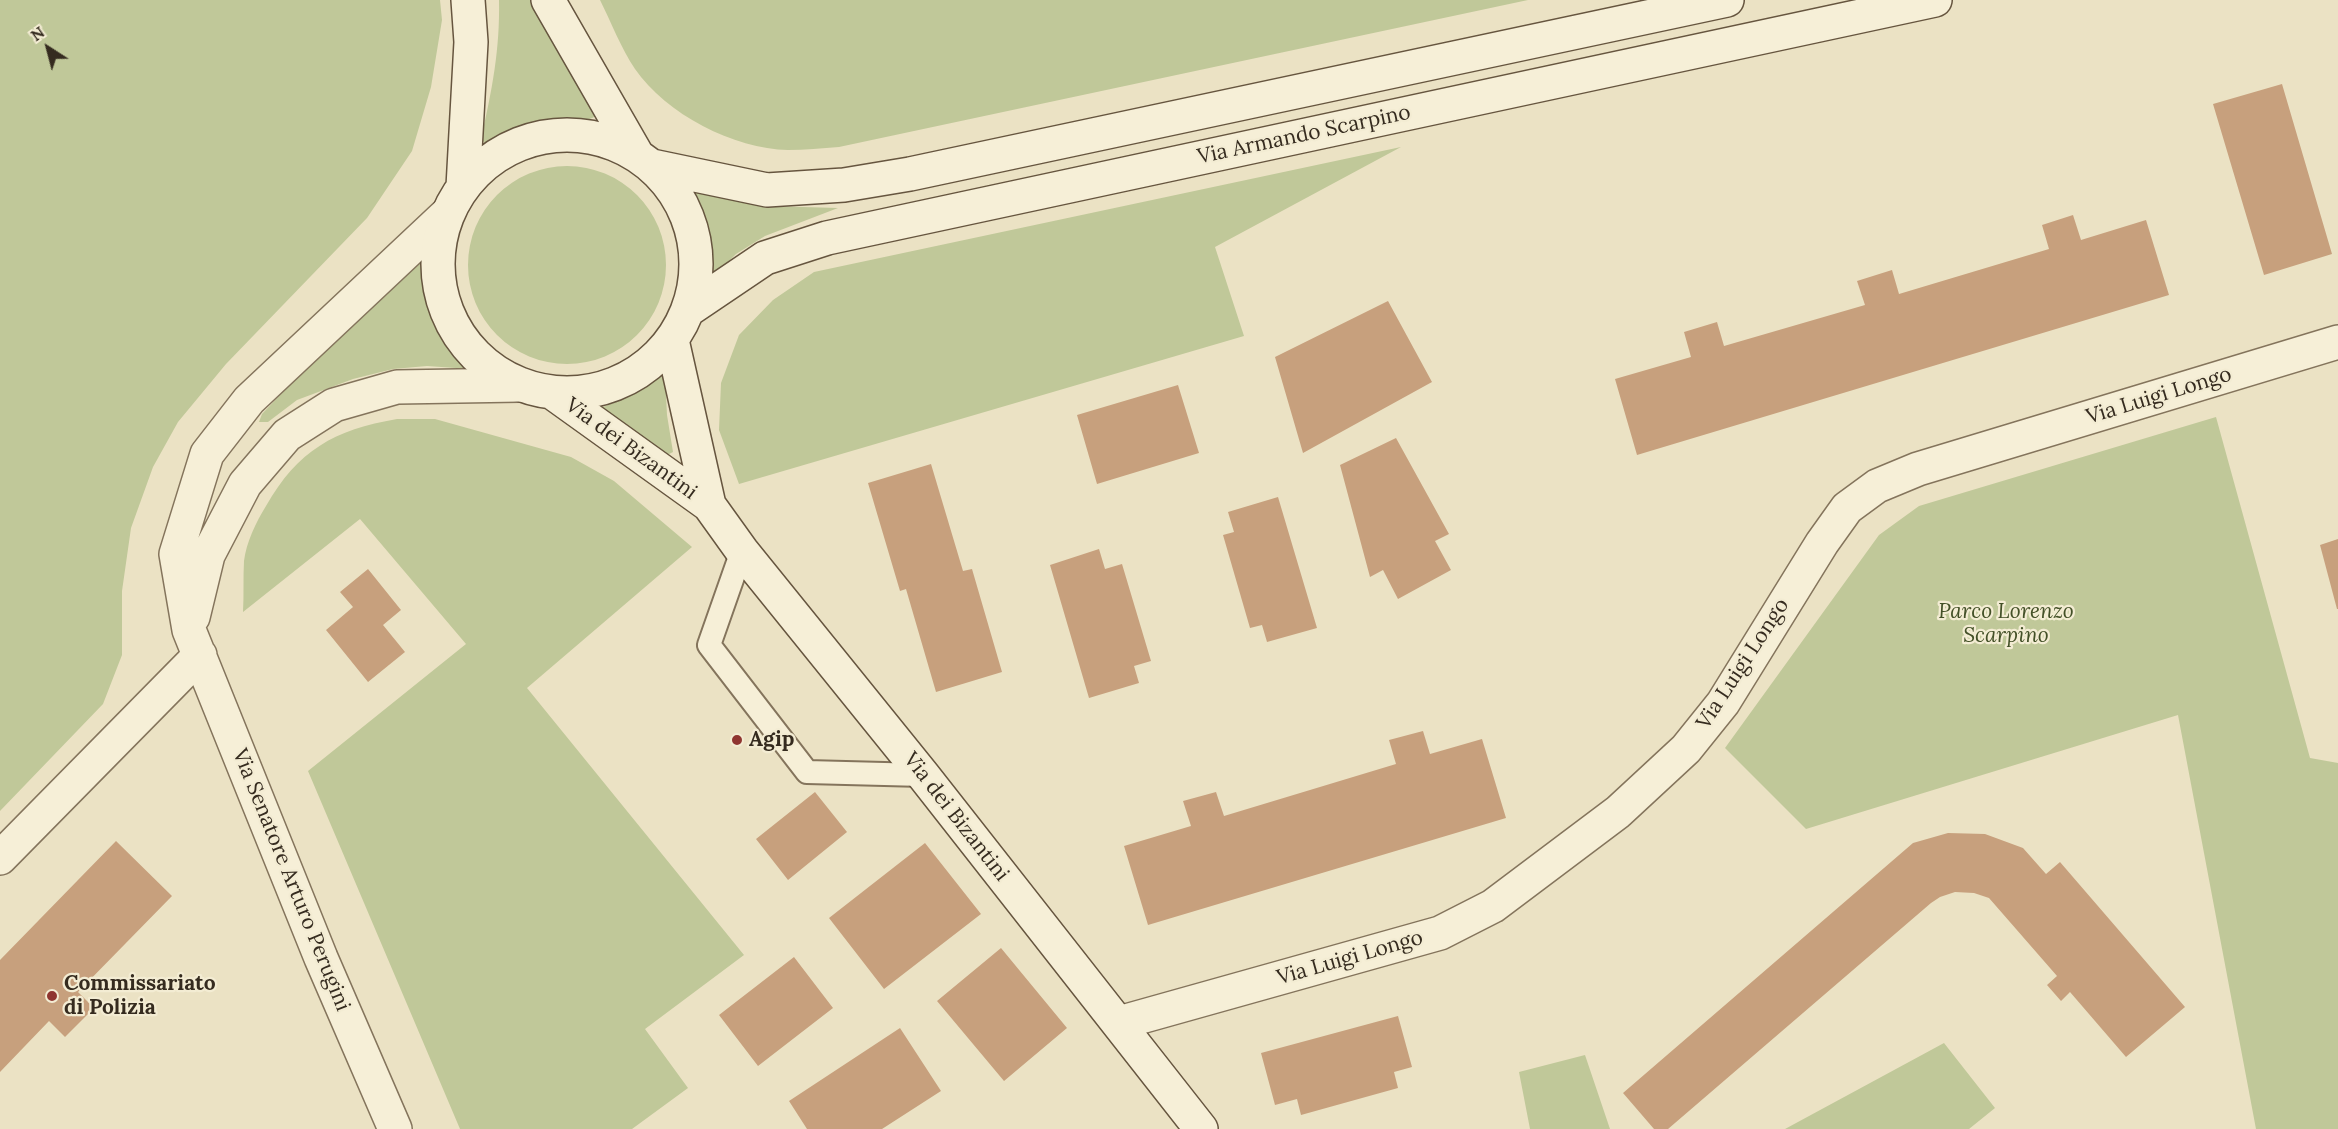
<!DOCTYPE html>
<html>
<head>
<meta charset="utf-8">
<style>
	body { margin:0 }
	#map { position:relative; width:2338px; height:1129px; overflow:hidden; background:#ebe2c4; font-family:Lora,serif }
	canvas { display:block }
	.north { position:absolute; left:18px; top:18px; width:60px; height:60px; -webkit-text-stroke:4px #f3ecd3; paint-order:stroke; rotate:324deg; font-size:16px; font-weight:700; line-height:24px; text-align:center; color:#352b1f }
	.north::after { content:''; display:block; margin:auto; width:21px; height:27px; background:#352b1f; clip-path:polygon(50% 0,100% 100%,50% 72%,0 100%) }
</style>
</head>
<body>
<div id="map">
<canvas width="2338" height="1129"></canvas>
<div class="north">N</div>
</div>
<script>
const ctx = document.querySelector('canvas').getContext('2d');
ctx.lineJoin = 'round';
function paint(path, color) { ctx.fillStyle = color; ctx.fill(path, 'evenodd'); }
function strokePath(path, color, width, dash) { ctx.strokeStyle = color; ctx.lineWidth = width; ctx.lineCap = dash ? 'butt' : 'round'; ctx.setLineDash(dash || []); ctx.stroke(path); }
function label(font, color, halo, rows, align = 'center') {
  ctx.font = font + ' Lora,serif'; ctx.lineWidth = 4.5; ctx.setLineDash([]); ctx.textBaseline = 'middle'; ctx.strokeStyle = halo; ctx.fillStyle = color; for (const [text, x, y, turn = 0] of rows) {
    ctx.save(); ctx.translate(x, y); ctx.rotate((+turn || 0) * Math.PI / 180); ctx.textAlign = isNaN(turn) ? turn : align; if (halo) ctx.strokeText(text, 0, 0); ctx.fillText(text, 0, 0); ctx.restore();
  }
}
paint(new Path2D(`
	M0 0H440L442 20 431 87 412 151 367 218 226 364 178 422 153 467 131 528 122 591V655L103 704 0 811Z
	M499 0H533L596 116C585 123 577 119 564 119 536 119 511 130 487 145L481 139C492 90 500 50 499 0Z
	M600 0H1528L839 147C822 148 805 150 788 150 734 149 666 114 635 69 621 48 611 22 600 0Z
	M1401 147 1215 247 1244 336 739 484 719 430 721 383 739 335 773 300 814 272Z
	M468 265a99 99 0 1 1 198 0a99 99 0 1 1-198 0Z
	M698 190 768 206 838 208 765 236 736 254 716 274 710 273C709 242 705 222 692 193Z
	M423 257C422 283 429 320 445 342 452 352 462 360 470 369L427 366 393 369 353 379 297 400 268 422H259L262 414 334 338Z
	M660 375 665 376 667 415 673 452 667 455 596 409C621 402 639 391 660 375Z
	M2216 417 2310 758 2338 763V1129H2256L2178 715 1806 829 1725 748 1879 535 1919 506Z
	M397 419H435L571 457 614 481 692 547 527 688 744 955 645 1029 688 1088 632 1129H460L308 771 466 644 360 519 243 612C244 595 243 578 244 561 246 543 256 522 266 506 298 450 334 430 397 419Z
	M1944 1043 1995 1108 1969 1129H1785Z
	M1585 1055 1610 1129H1530L1519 1072Z`), '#c0c899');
paint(new Path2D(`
	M2282 84 2332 254 2264 275 2213 104Z
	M2073 215 2081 240 2146 220 2169 295 1637 455 1615 379 1691 357 1684 332 1717 322 1724 346 1865 305 1857 281 1892 270 1899 294 2049 249 2042 225Z
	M1388 301 1432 382 1303 453 1275 357Z
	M1178 385 1199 453 1097 484 1077 415Z
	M1396 438 1449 534 1435 541 1451 570 1398 599 1383 570 1370 577 1340 465Z
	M931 464 963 571 972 569 1002 672 936 692 906 589 900 591 868 483Z
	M1278 497 1317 628 1267 642 1262 625 1250 628 1223 535 1234 532 1228 512Z
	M2338 539V609H2337L2320 545Z
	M1099 549 1105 569 1122 564 1151 661 1134 666 1139 683 1089 698 1050 565Z
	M368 569 401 610 383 625 405 652 368 682 326 630 353 607 340 592Z
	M1423 731 1430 754 1482 739 1506 818 1148 925 1124 846 1191 826 1183 801 1216 792 1224 816 1396 764 1389 740Z
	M815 792 847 832 788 880 756 839Z
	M1948 833 1985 834 2023 848 2046 874 2060 862 2185 1007 2126 1057 2070 992 2061 1001 2047 985 2057 976 1989 898 1974 893 1955 892 1940 897 1931 903 1668 1129H1654L1623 1093 1913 843Z
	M116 841 172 896 78 992 94 1008 65 1037 49 1021 0 1072V960Z
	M925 843 981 914 884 989 829 918Z
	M1001 948 1067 1028 1004 1081 937 1001Z
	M794 957 833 1008 758 1066 719 1015Z
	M1398 1016 1412 1067 1394 1072 1398 1088 1301 1115 1297 1099 1275 1105 1261 1053Z
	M900 1028 941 1091 882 1129H807L789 1101Z`), '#c7a07d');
const lane = new Path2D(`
	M742 551 709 645 807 772 923 775`);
const street = new Path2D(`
	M193 617 208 555 245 484 287 435 334 405 397 387 520 385
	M0 858 200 655
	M1119 1023 1440 933 1493 906 1618 812 1686 749 1723 703 1822 543 1847 508 1877 486 1918 469 2338 342
	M395 1129 321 958 189 630 176 554 207 454 249 400 447 214`);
const secondary = new Path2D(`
	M548 0 637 155
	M438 264a129 129 0 1 1 258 0a129 129 0 1 1-258 0Z
	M652 166 767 190 844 185 910 174 1727 0
	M463 187 471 42 468 0
	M688 310 765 258 827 238 1935 0
	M672 340 709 505
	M553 393 709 505 742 551 923 775 1201 1129`);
strokePath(lane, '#84745c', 26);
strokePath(street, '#84745c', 36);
strokePath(secondary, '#66553f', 36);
strokePath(lane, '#f6efd7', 22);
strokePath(street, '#f6efd7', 33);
strokePath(secondary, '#f6efd7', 33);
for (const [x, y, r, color] of [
	[737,740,6,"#8f3530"],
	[52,996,6,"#8f3530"]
]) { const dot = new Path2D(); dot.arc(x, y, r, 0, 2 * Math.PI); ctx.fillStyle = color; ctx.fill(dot); strokePath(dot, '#f3ecd3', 2); }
label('21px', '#352b1f', '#f3ecd3', [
	["Via Armando Scarpino",1304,135,-12],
	["Via Luigi Longo",2159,396,-17],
	["Via dei Bizantini",631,449,36],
	["Via Luigi Longo",1743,664,-57],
	["Via dei Bizantini",956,817,52],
	["Via Senatore Arturo Perugini",291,880,68],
	["Via Luigi Longo",1350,958,-16]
]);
label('italic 21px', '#435027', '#f3ecd3', [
	["Parco Lorenzo",2006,612],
	["Scarpino",2006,636]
]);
label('bold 21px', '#352b1f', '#f3ecd3', [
	["Agip",749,740],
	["Commissariato",64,984],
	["di Polizia",64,1008]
], 'left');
</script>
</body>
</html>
